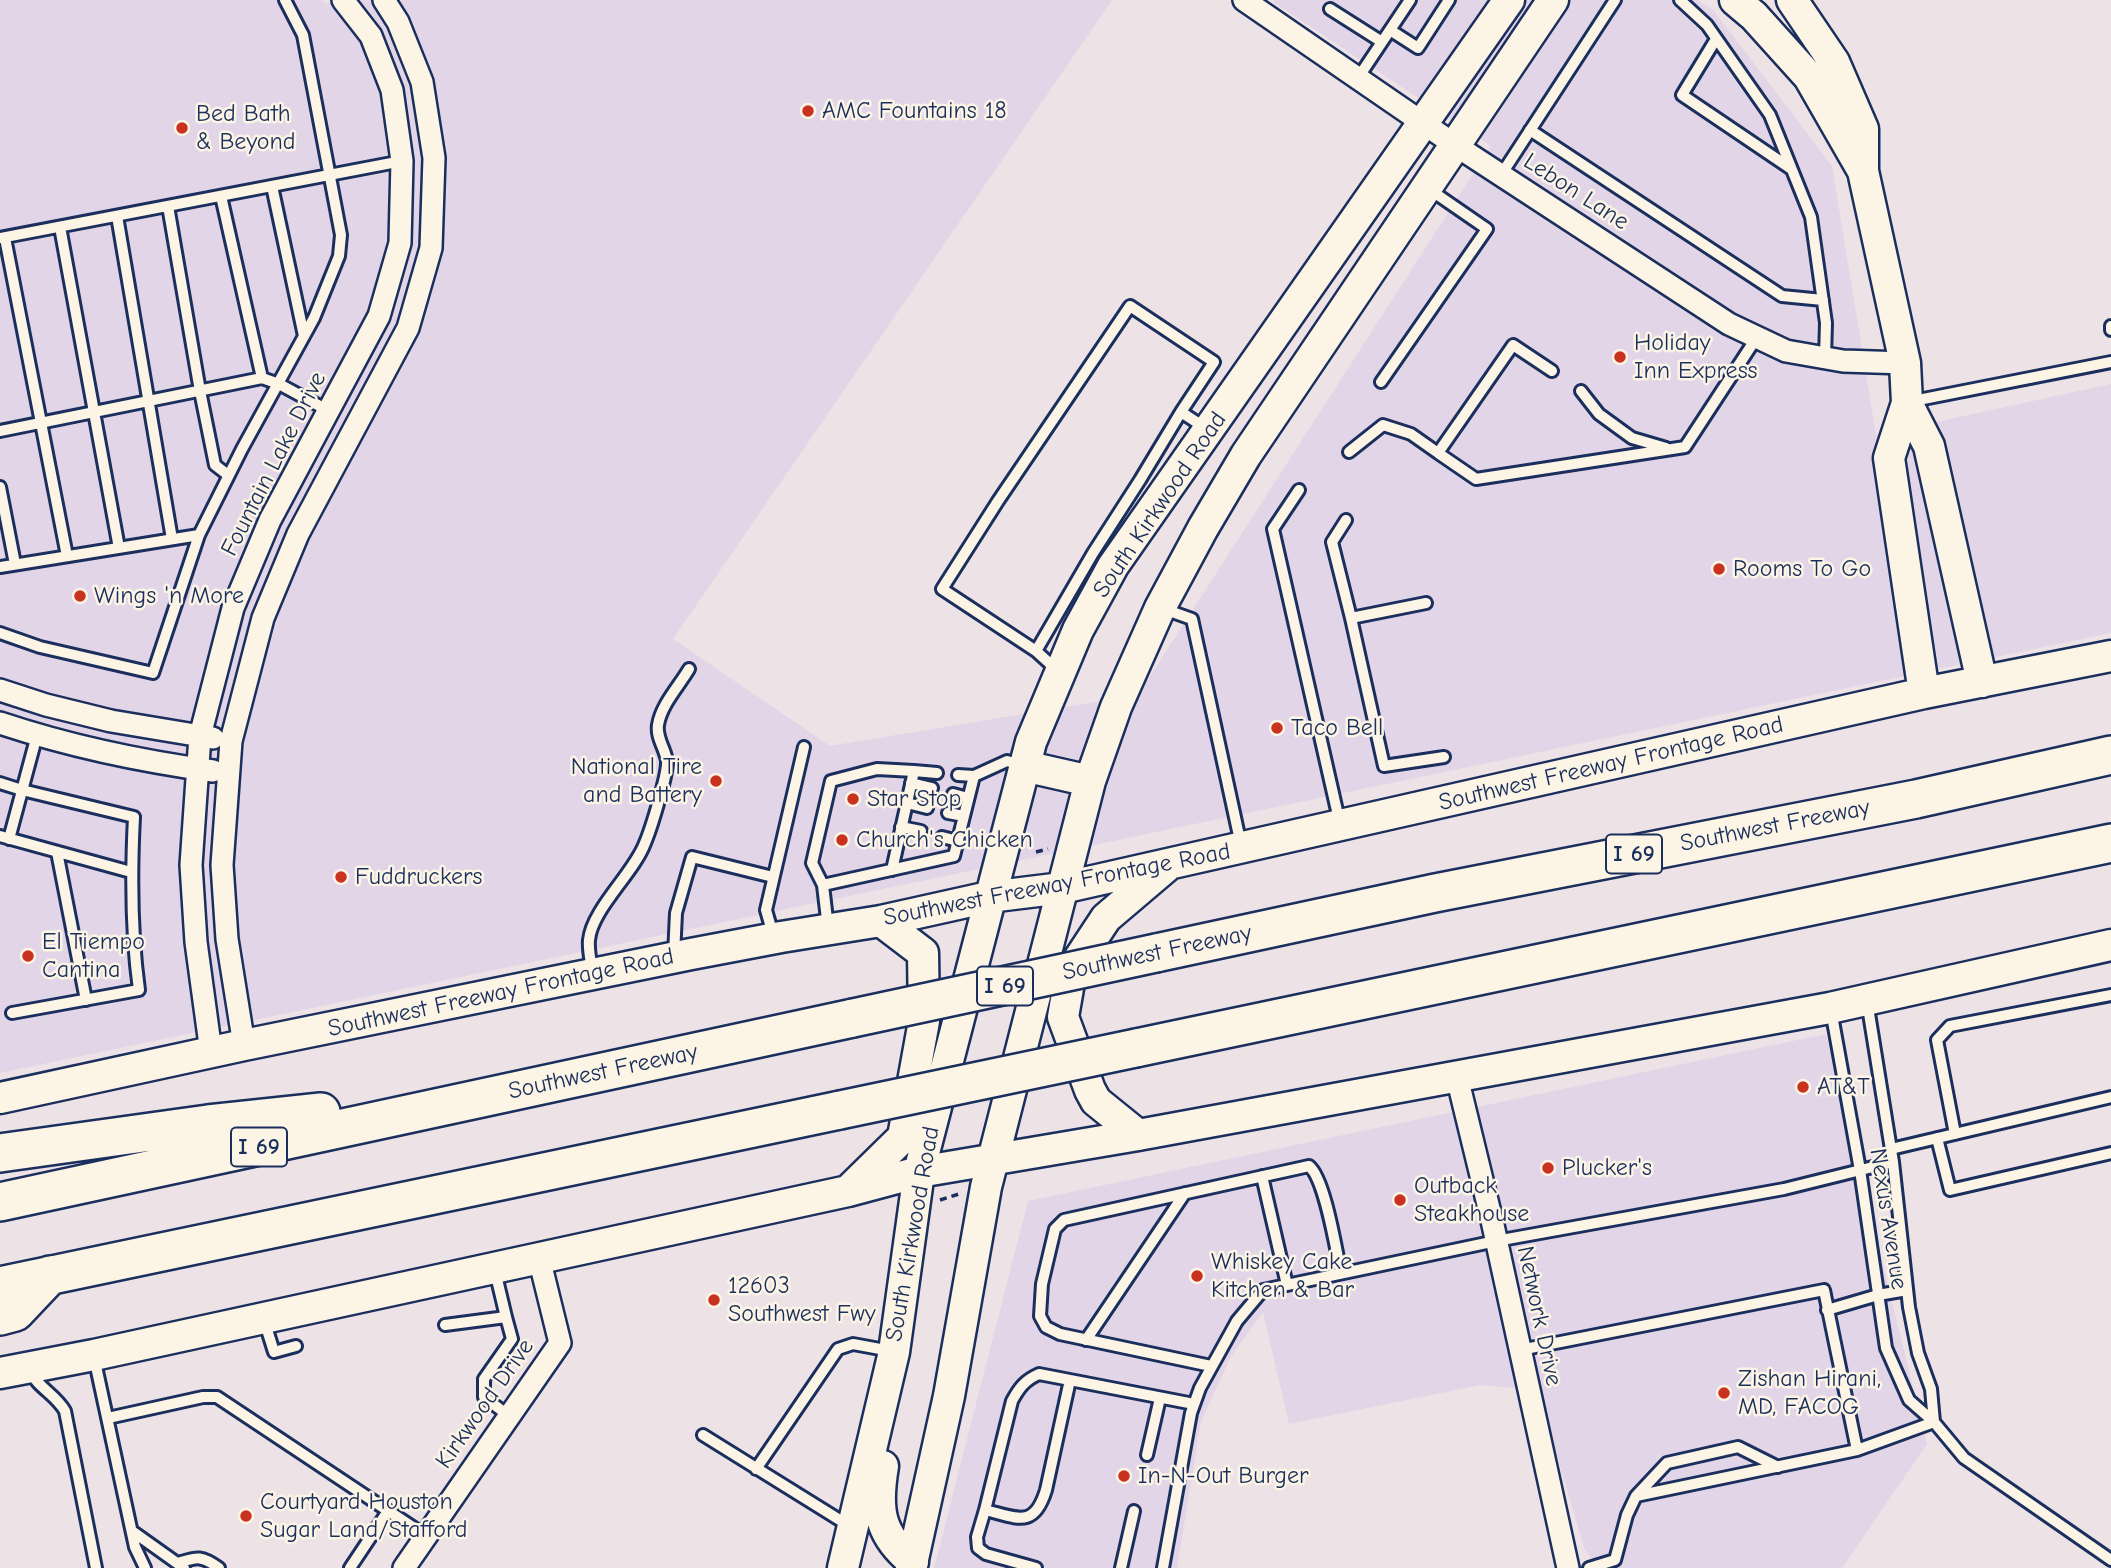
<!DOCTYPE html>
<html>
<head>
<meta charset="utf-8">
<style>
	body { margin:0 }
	canvas { display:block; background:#ede2e6 }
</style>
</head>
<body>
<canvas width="2111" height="1568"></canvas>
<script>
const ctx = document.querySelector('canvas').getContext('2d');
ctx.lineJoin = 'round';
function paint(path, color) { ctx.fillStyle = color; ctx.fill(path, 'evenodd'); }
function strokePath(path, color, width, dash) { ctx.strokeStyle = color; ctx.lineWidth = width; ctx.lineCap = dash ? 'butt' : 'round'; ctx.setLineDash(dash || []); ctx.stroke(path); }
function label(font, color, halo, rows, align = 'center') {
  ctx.font = font + ' "Comic Neue",sans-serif'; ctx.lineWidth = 5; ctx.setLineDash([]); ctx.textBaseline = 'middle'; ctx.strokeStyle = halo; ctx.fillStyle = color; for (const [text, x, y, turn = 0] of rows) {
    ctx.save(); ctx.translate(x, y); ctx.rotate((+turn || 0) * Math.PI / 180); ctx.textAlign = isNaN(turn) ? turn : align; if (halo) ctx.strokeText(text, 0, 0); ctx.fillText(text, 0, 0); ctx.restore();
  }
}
paint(new Path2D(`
	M0 0H321L327 4 332 0H1112L673 639 830 746 1138 695 1491 146 1273 2 1275 0H1698L1714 11 1832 166 1876 435 2111 384V633L0 1073Z
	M1826 1034 1927 1444 1842 1568H1599L1584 1548 1538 1390 1480 1385 1289 1424 1263 1312 1230 1358 1201 1422 1177 1568H934L1028 1201Z`), '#e2d5e7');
const lane = new Path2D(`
	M1680 0 1707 25 1770 115 1811 217 1826 323 1825 358
	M1330 9 1382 42
	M1390 30 1418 48 1449 0
	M1716 39 1682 95 1790 168
	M1358 78 1410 0
	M1530 130 1782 296 1823 300
	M1501 175 1615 0
	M272 186 304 336
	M221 196 262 378
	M168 206 200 391 215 465 228 475
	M117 216 172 539
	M60 227 119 548
	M0 238 402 161
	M5 238 67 556
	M2111 326V330
	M1552 371 1513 345 1438 453 1476 479 1685 447 1757 337
	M1381 382 1487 229 1429 189
	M1581 391 1599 414 1632 438 1666 448
	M1908 402 2111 362
	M0 431 262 378 279 384 329 411
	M1349 452 1383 425 1411 434 1438 453
	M0 487 15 564
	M1299 490 1273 529 1340 824
	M1346 520 1332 542 1351 618 1426 603
	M0 567 199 535
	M1161 608 1192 619 1241 845
	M1351 618 1384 766 1444 757
	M0 633 40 647 153 673 199 535 242 449 314 318 339 256 341 235 303 35 285 0
	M1036 651 1093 553 1140 480 1181 412
	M1057 670 1036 651 942 589 998 501 1130 306 1214 362 1181 412 1207 429
	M958 775 974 776
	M0 783 22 790 134 817C131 875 131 932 139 990L12 1013
	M911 783 932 788
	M953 794 968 798
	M907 803 927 808
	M948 813 964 816
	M901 827 921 831
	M0 836 131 872
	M942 837 958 841
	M9 839 37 735
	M57 852 86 1000
	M892 870 914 771 937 773
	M823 885 812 863 831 781 877 769 914 771
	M828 928 823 885 954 856 974 776 1007 761 1022 765
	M774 938 766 910 804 747
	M674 955 676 913 692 857 773 877
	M592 972C591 961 588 950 589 940 592 909 634 873 645 843 651 829 668 774 667 761 665 748 656 738 658 725 661 705 679 686 689 669
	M1867 1001 1893 1162 1909 1307 1918 1353 1931 1389 1934 1422
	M1831 1010 1860 1170 1886 1348 1909 1400 1934 1422 1964 1458 2111 1560
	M1955 1134 1937 1040 1950 1026 2111 995
	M1937 1138 1950 1190 2111 1153
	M1891 1149 2111 1097
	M1262 1176 1287 1285
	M1827 1310 1878 1295 1907 1290
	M506 1317 512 1339 484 1379V1397L509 1416
	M264 1320 274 1352 296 1346
	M445 1325 506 1317 495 1271
	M1086 1340 1185 1193
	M1520 1350 1824 1290 1857 1450 1934 1422
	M94 1357 135 1547 145 1568
	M1211 1366 1060 1334 1046 1327 1040 1316 1042 1284 1055 1229 1064 1220 1309 1166C1325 1179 1336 1250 1341 1273
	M30 1371C38 1388 55 1394 65 1411L96 1568
	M1070 1380 1046 1490C1034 1529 1018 1518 985 1510L1012 1401C1019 1388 1025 1380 1039 1374L1194 1404
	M108 1418 203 1397H217L426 1536
	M703 1435 851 1527
	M1147 1455 1160 1398
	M756 1469 838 1349 853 1344 891 1351
	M1637 1495 1667 1463 1738 1447 1778 1467
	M985 1510 977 1537 978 1548 986 1554 1036 1568
	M132 1531 184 1568
	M178 1563C197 1557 201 1555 219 1568
	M350 1568 388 1511
	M1121 1568 1134 1511
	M1163 1568 1191 1413 1200 1388 1237 1321 1263 1290 1496 1241 1784 1189 1893 1162
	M1589 1568 1615 1560 1627 1515 1636 1496 1857 1450`);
const street = new Path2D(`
	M1244 0 1455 145 1729 324 1786 351 1843 361 1905 363
	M0 690 46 705 111 721 213 738
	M0 723C69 746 140 761 213 771
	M244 1045 227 939 222 865 231 741 263 618 298 534 408 328 431 248 434 158 422 82 398 22 384 0
	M211 1052 196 942 191 865 200 736 233 608 270 520 379 316 400 243 402 161 392 90 371 36 343 0
	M1457 1077 1493 1225 1568 1568
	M404 1568 560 1343 539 1258`);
const secondary = new Path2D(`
	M1735 0 1754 16 1809 77 1863 171
	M1792 0 1834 62 1863 129V171L1905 363 1907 403 1889 458 1924 693
	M1907 403 1929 446 1982 682
	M1024 766 1090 781
	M0 1098 244 1045 691 954 781 937 881 921 989 897 1062 888 1924 693 2111 656
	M1138 1135 1096 1101 1090 1090 1063 1017 1071 971 1106 918 1166 867
	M851 1188 903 1137 924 1021 923 953 881 921
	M0 1373 94 1355 848 1191 919 1172 1138 1135 1830 1008 2111 945
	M883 1466C876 1508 878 1534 913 1562
	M843 1568 894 1352 919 1172 1031 742 1078 630 1113 566 1509 0
	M911 1568 949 1396 986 1187 1090 781 1116 707 1160 608 1203 528 1246 455 1553 0`);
const highway = new Path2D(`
	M1156 953 1435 893 1916 799 2111 755
	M1136 1048 2111 843
	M0 1153 208 1124 321 1112
	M0 1202 853 1018
	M0 1286 840 1110
	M0 1316 15 1312 50 1275`);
strokePath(lane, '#1b2f5e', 16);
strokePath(street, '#1b2f5e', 26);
strokePath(secondary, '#1b2f5e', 35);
strokePath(highway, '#1b2f5e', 42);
strokePath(new Path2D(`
	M1036 852 1048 849
	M940 1200 959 1194`), '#1b2f5e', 3.5, [7, 5]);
strokePath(lane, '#fcf5e5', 10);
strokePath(street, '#fcf5e5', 21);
strokePath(secondary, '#fcf5e5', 30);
strokePath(highway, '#fcf5e5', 37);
const highwayBridge = new Path2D(`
	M853 1018 1156 953
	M840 1110 1136 1048`);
strokePath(highwayBridge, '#1b2f5e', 42, []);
strokePath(highwayBridge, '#fcf5e5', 37);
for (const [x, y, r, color] of [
	[808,111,7,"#c8321e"],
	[182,128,7,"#c8321e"],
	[1620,357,7,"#c8321e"],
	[1719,569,7,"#c8321e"],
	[80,596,7,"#c8321e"],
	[1277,728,7,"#c8321e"],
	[716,781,7,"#c8321e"],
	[853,799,7,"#c8321e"],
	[842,840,7,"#c8321e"],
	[341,877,7,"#c8321e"],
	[28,956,7,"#c8321e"],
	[1803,1087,7,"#c8321e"],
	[1548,1168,7,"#c8321e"],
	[1400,1200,7,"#c8321e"],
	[1197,1276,7,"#c8321e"],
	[714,1300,7,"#c8321e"],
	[1724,1393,7,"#c8321e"],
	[1124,1476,7,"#c8321e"],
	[246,1516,7,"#c8321e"]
]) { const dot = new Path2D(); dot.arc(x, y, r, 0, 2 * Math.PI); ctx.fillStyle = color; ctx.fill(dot); strokePath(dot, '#fcf5e5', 2.5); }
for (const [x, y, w] of [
	[1634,854,56],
	[1005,986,56],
	[259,1147,56]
]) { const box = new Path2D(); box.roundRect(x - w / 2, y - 19.5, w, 39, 5); ctx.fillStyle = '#fcf5e5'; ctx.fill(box); strokePath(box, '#1b2f5e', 2); }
label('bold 23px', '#1b2f5e', null, [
	["I 69",1634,854],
	["I 69",1005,986],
	["I 69",259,1147]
]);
label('24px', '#1b2f5e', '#fcf5e5', [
	["AMC Fountains 18",822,111],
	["Bed Bath",196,114],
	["& Beyond",196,142],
	["Holiday",1634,343],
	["Inn Express",1634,371],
	["Rooms To Go",1733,569],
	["Wings 'n More",94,596],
	["Taco Bell",1291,728],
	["National Tire",702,767,"right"],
	["and Battery",702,795,"right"],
	["Star Stop",867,799],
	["Church's Chicken",856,840],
	["Fuddruckers",355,877],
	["El Tiempo",42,942],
	["Cantina",42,970],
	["AT&T",1817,1087],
	["Plucker's",1562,1168],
	["Outback",1414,1186],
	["Steakhouse",1414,1214],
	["Whiskey Cake",1211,1262],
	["Kitchen & Bar",1211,1290],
	["12603",728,1286],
	["Southwest Fwy",728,1314],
	["Zishan Hirani,",1738,1379],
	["MD, FACOG",1738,1407],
	["In-N-Out Burger",1138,1476],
	["Courtyard Houston",260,1502],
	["Sugar Land/Stafford",260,1530]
], 'left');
label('24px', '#1b2f5e', '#fcf5e5', [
	["Lebon Lane",1576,192,33],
	["Fountain Lake Drive",274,464,-63],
	["South Kirkwood Road",1160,505,-56],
	["Southwest Freeway Frontage Road",1611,764,-13],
	["Southwest Freeway",1775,826,-11],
	["Southwest Freeway Frontage Road",1057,885,-11],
	["Southwest Freeway",1157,953,-12],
	["Southwest Freeway Frontage Road",501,993,-12],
	["Southwest Freeway",603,1072,-12],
	["Nexus Avenue",1888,1219,81],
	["South Kirkwood Road",913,1234,-80],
	["Network Drive",1539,1316,78],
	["Kirkwood Drive",485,1404,-55]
]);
</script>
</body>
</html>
